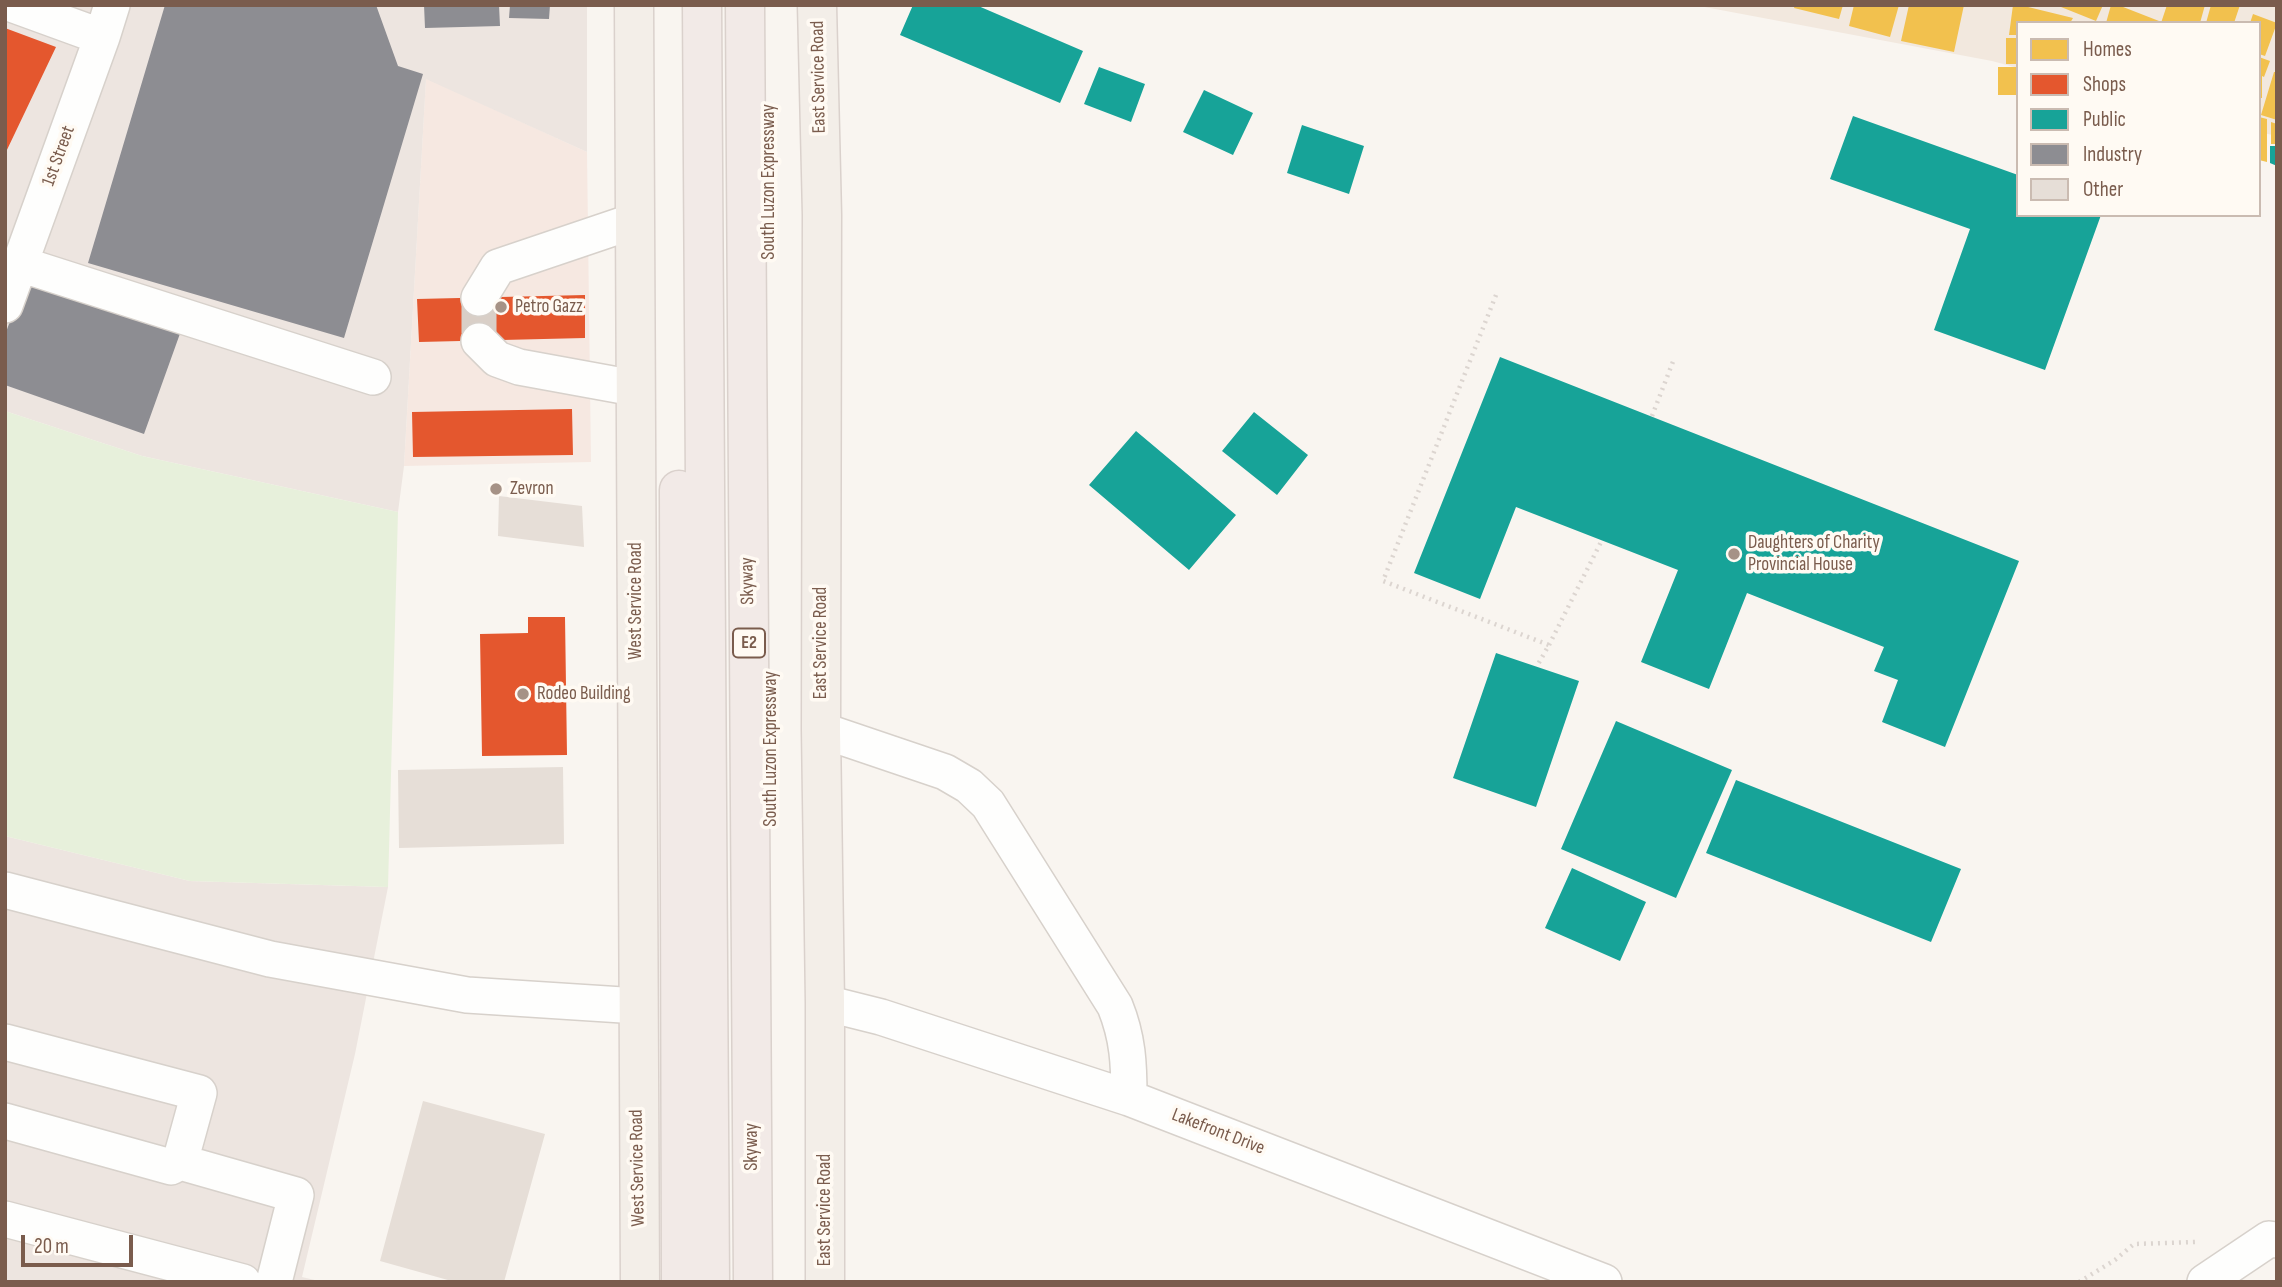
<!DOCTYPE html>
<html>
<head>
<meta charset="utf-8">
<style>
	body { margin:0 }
	#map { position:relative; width:2282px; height:1287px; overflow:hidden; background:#f9f5f0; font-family:"Sofia Sans Condensed",sans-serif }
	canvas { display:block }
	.frame { position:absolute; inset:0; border:7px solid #7a5c4d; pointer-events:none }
	.legend { position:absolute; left:2016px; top:21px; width:245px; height:196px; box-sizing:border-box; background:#fffaf3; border:2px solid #cabbb1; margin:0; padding:9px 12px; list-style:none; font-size:21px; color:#7a5c4d }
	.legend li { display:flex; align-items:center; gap:14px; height:35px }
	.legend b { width:35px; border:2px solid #cabbb1 }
	.scale { position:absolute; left:21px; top:1235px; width:112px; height:32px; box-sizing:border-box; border:4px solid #7a5c4d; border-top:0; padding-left:9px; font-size:21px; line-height:24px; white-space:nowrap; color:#7a5c4d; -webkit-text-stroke:5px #fffaf3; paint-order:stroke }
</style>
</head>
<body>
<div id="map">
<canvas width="2282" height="1287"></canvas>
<div class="frame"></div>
<ul class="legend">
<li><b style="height:19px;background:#f2c14e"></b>Homes</li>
<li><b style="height:19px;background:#e4572e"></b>Shops</li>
<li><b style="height:19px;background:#17a398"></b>Public</li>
<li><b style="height:19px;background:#8d8d92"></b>Industry</li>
<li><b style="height:19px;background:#e6ded7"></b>Other</li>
</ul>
<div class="scale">20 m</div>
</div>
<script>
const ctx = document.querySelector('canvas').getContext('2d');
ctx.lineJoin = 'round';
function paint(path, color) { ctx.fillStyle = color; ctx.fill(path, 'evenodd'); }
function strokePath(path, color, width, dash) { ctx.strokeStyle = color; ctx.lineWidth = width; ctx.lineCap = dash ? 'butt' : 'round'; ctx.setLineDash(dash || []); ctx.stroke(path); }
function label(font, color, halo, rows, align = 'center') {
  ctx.font = font + ' "Sofia Sans Condensed",sans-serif'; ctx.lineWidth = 7; ctx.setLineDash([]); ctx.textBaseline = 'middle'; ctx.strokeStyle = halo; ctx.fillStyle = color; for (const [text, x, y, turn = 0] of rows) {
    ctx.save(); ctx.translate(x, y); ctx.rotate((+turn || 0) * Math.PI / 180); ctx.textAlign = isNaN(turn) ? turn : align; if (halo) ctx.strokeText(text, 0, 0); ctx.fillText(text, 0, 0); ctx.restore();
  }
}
paint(new Path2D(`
	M1694 5H2277V136L2259 132V23H2018V68L1992 61Z`), '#f2e8de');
paint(new Path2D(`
	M426 78 587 152 591 462 404 466Z`), '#f6e8e1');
paint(new Path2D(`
	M5 5H587V152L426 79 404 466 398 512 142 456 5 411Z
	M5 836 190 881 388 887 355 1054 302 1277 323 1282H5Z`), '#ede5e0');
paint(new Path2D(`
	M5 411 142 456 398 512 388 887 190 881 5 836Z`), '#e7f0db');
paint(new Path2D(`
	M1795 5H1843L1839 19 1794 8Z
	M1854 5H1899L1890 37 1849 26Z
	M1909 5H1964L1954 52 1901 41Z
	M2013 5H2020L2073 18 2070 23H2018V35H2009Z
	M2056 5H2103L2096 21Z
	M2111 5H2118L2159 21 2158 23H2106Z
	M2167 5H2205L2200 23H2161Z
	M2211 5H2240L2234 23H2206Z
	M2253 14 2277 23 2265 56 2259 54V23H2250Z
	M2006 38H2018V64H2006Z
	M2259 57 2270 61 2264 77 2262 76V98H2259Z
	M1998 67H2018V95H1998Z
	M2274 72H2277V120L2261 115Z
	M2259 117 2267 119V162L2259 160Z
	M2271 122 2277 124V144H2271Z`), '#f2c14e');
paint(new Path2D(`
	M5 28 56 47 5 154Z
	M585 295V338L419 342 417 299Z
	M572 409 573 455 413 457 412 412Z
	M528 617H565L567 755 482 756 480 634 528 633Z`), '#e4572e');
paint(new Path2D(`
	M913 5H976L1083 51 1060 103 900 35Z
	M1099 67 1145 84 1131 122 1084 104Z
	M1204 90 1253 113 1233 155 1183 132Z
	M1853 116 2018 175V215H2101L2045 370 1934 330 1970 229 1830 179Z
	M1302 125 1364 146 1349 194 1287 173Z
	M2270 146H2277V166L2270 163Z
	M1500 357 2019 561 1945 747 1882 722 1898 680 1874 671 1884 647 1747 593 1709 689 1641 662 1678 570 1516 507 1480 599 1414 573Z
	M1254 412 1308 455 1277 495 1222 451Z
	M1136 431 1236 515 1189 570 1089 485Z
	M1496 653 1579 681 1536 807 1453 778Z
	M1616 721 1732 770 1676 898 1561 849Z
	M1736 780 1961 869 1931 942 1706 853Z
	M1572 868 1646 902 1620 961 1545 928Z`), '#17a398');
paint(new Path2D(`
	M165 5H376L398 66 423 74 344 338 88 263Z
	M424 5H499L500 26 425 28Z
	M510 5H550L549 19 509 18Z
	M27 274 182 328 144 434 5 385V335Z`), '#8d8d92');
paint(new Path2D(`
	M499 496 582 506 584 547 498 536Z
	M563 767 564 844 399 848 398 770Z
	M423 1101 545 1134 504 1282H455L380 1261Z`), '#e6ded7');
strokePath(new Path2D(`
	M479 298V341`), '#d9cfc7', 35, [35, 18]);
const minor = new Path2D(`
	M14 5 102 37
	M20 264 373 377
	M479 298 498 267 634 221
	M5 305 102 37 112 5
	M479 341 497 359 519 367 634 388
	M821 730 945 772 969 786 988 804 1115 1006C1128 1038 1129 1064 1129 1098
	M5 890 270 959 467 995 638 1006
	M825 1003 881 1017 1129 1098 1604 1282
	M5 1042 199 1093 180 1162 171 1167 5 1121
	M180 1162 296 1195 274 1282
	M5 1219 243 1282
	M2205 1282 2269 1239 2277 1240`);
const major = new Path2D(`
	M634 5 640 1282
	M817 5 822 215 821 730 825 1003V1282`);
const highway = new Path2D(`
	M702 5 710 1282
	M745 5 753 1282
	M679 490 681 1282`);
strokePath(minor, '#d7d1cb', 38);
strokePath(major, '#dad1cc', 41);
strokePath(highway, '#dad1cc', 41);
strokePath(new Path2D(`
	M1496 295 1383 581 1549 645 1537 666
	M1652 416 1674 359
	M1549 645 1602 540
	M2079 1282 2115 1260 2134 1244 2196 1242`), '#dcd5d0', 4.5, [2, 5]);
strokePath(minor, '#fefefd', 35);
strokePath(major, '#f3eee8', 38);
strokePath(highway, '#f2eae7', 38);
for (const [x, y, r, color] of [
	[501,307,7,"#a69286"],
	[496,489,7,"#a69286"],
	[1734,554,7,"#a69286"],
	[523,694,7,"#a69286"]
]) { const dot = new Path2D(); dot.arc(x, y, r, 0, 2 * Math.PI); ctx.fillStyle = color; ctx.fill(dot); strokePath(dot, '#fffaf3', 2.5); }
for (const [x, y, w] of [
	[749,643,32]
]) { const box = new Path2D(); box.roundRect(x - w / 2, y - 14.5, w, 29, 5); ctx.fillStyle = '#fffaf3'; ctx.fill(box); strokePath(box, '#7a5c4d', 2); }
label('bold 18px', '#7a5c4d', null, [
	["E2",749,643]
]);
label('19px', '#7a5c4d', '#fffaf3', [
	["East Service Road",819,77,-91],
	["1st Street",59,156,-70],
	["South Luzon Expressway",769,182,-90],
	["Skyway",748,581,-91],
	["West Service Road",636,601,-90],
	["East Service Road",821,643,-90],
	["South Luzon Expressway",771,749,-90],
	["Lakefront Drive",1218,1132,21],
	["Skyway",752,1147,-90],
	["West Service Road",638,1168,-91],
	["East Service Road",825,1210,-90]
]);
label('19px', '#7a5c4d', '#fffaf3', [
	["Petro Gazz",515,307],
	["Zevron",510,489],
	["Daughters of Charity",1748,543],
	["Provincial House",1748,565],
	["Rodeo Building",537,694]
], 'left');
</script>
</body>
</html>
